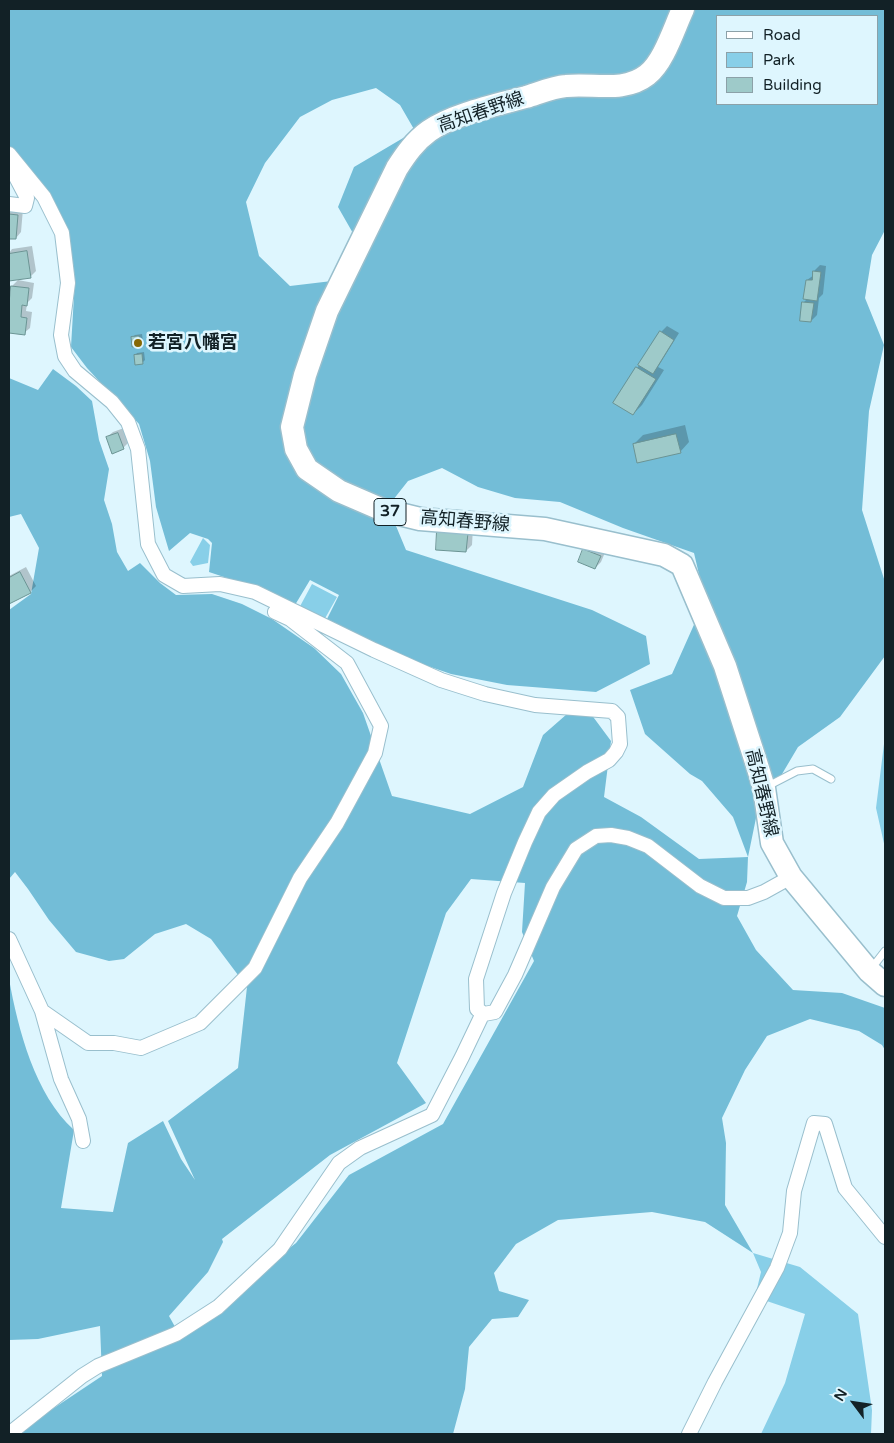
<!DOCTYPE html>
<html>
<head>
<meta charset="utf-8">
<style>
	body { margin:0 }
	#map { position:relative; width:894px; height:1443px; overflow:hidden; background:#def6fe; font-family:"Varela Round",sans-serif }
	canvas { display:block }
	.frame { position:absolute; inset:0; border:10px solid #122126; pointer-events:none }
	.legend { position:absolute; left:716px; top:15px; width:162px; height:90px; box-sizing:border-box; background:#def6fe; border:1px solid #8ca1a8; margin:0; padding:6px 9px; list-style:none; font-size:15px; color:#122126 }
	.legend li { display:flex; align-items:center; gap:10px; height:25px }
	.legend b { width:25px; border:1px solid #8ca1a8 }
	.north { position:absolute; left:829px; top:1378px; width:50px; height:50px; -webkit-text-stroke:4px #def6fe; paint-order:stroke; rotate:301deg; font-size:14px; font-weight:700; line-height:20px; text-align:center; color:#122126 }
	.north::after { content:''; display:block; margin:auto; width:18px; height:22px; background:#122126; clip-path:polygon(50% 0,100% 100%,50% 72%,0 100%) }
</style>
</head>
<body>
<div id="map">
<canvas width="894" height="1443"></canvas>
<div class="frame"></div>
<ul class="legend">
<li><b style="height:6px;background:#fff"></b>Road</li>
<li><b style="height:14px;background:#88cfe8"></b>Park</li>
<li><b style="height:14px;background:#9ecac9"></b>Building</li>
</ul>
<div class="north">N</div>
</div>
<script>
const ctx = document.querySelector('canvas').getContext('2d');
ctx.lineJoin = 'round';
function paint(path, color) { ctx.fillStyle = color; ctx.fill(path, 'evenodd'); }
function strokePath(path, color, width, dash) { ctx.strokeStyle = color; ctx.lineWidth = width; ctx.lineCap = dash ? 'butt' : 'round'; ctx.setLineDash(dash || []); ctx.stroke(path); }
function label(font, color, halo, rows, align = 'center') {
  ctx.font = font + ' "Varela Round","Noto Sans JP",sans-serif'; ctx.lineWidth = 5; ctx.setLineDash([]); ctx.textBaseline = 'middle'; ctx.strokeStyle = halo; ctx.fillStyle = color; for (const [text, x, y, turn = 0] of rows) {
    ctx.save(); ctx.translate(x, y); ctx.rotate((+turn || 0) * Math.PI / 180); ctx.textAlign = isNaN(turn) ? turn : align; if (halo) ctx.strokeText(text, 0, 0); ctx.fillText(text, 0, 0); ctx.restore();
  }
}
paint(new Path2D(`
	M203 538 210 545 208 563 193 566 190 562Z
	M312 584 337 597 323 622 298 610Z
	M885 736V848L876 808Z
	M753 1253 800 1267 858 1314 872 1410 871 1434H761L785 1383 805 1314 755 1297 761 1272Z`), '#88cfe8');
paint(new Path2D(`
	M9 9H885V230L872 255 865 298 884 345 869 411 862 510 885 582V656L840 717 798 747 756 818 748 857 747 882 737 916 756 950 793 990 842 993 885 1008V1050L882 1045 859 1031 810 1019 767 1036 745 1070 722 1118 726 1143 725 1205 753 1253 705 1222 652 1212 603 1216 558 1220 516 1244 494 1273 499 1291 529 1300 518 1317 492 1319 469 1347 465 1389 453 1434H19L27 1426 102 1376 100 1326 38 1339 9 1340V979C18 1029 35 1095 74 1130L61 1208 113 1212 128 1143 163 1121 181 1159 195 1180 168 1121 238 1068 247 987 211 939 186 924 155 934 124 959 109 961 76 952 49 920 28 889 15 872 9 879V610L31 594 39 548 21 514 9 517V378L38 390 53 369 76 386 92 401 99 440 109 469 104 500 112 524 117 552 128 571 140 563 160 583 176 595 212 594 242 604 272 619 314 648 341 674 363 713 392 796 470 814 523 787 543 735 567 714H591L611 741 604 797 641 817 699 859 748 857 733 817 702 781 690 774 645 734 630 690 672 674 705 600 694 553 623 528 560 502 515 498 478 487 442 468 408 481 393 500 391 514 406 550 592 610 646 636 650 664 596 692 507 685 451 674 396 655 325 623 339 595 310 580 295 605 257 588 209 572 212 543 208 539 190 533 169 551 156 507 150 461 139 424 87 368 71 347 75 279 69 232 9 148ZM718 16H878V104H718ZM376 88 400 105 415 131 354 167 338 207 362 249 332 281 290 286 259 256 246 202 265 163 300 117 332 100ZM471 879 525 883 522 932 534 961 443 1124 349 1175 296 1243 179 1334 169 1316 208 1272 223 1242 222 1239 330 1155 426 1103 397 1063 446 913Z`), '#73bdd7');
paint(new Path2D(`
	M23 209 21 232 16 238 9 237V211Z
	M32 246 36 271 30 277 10 280 9 253 12 249Z
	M820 265 826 266 823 294 819 298 817 315 811 321 804 302 807 299V280L814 275V271Z
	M18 280 34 283 32 298 27 303 26 311 32 312 30 328 24 333 9 332V312L12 286Z
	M667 326 679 333 658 367 664 370 642 405 633 414 637 368 641 363 661 332Z
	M142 334 143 342 140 344 132 338 135 335Z
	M144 352 145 360 143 362 135 356 137 353Z
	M685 425 689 442 680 452 634 444 643 435Z
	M124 428 129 442 123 448 107 437 113 432Z
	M473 527 472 545 466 551 437 548Z
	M590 544 606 550 601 562 595 568 584 550Z
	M26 567 36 586 30 592 9 603V576Z`), '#0003');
const building = new Path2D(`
	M9 214 18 215 16 239H9Z
	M27 251 31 278 9 281V254Z
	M813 271 821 272 817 301 803 299 806 280H812Z
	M11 286 29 288 27 306 22 305 21 317 27 318 25 335 9 333V304Z
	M802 302 814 303 811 322 800 321Z
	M660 331 674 340 653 374 638 365Z
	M139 336 141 346 132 347 131 337Z
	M142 354 143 364 135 365 134 355Z
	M636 367 656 379 633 415 613 403Z
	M118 433 124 449 112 454 106 437Z
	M676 434 681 453 637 463 633 444Z
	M437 530 468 533 466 552 436 550Z
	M583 549 601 556 595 569 578 562Z
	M20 572 31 593 9 604V578Z`);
paint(building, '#9ecac9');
strokePath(building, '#6b9494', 1);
const service = new Path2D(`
	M766 787 797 771 813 769 831 779
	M871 969 885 951`);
const minor = new Path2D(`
	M9 154 44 197 62 233 68 283 61 335 65 356 75 371 112 402 128 422 138 449 148 544 164 575 183 586 220 584 255 592 374 650 441 680 485 694 535 705 612 711 618 717 620 744 616 752 609 760 587 772 554 795 539 812 525 842 504 893 476 979 477 1009 484 1014 495 1012 515 975 553 887 576 849 596 836 611 835 628 838 648 846 700 886 724 898H748L764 892 791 877
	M9 164 27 198 25 206 9 204
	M9 939 42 1011 88 1043H114L141 1048 200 1023 255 968 300 878 337 823 375 753 381 726 347 663 290 619 275 612
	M42 1011 61 1079 79 1119 83 1141
	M9 1434 82 1376 98 1366 176 1334 218 1307 280 1249 339 1163 360 1148 432 1115 462 1057 483 1013
	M689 1434 715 1382 777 1268 790 1233 794 1191 814 1123 825 1124 845 1188 885 1237`);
const primary = new Path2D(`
	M683 9C674 28 664 62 647 75 624 93 593 83 566 86 553 87 539 93 526 97 497 105 453 114 429 131 415 141 406 154 397 168L327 311 305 375 292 427 296 449 307 469 339 491 383 510 420 519 545 529 664 555 682 565 725 666 756 762 764 788 772 843 791 877 869 971 885 985`);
strokePath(service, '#99bfcd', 9);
strokePath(minor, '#99bfcd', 16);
strokePath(primary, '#99bfcd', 25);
strokePath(service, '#fff', 7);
strokePath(minor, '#fff', 14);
strokePath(primary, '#fff', 22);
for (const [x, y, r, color] of [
	[138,343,5,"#876905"]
]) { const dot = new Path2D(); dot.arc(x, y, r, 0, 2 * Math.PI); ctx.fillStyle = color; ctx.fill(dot); strokePath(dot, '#def6fe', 2); }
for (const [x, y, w] of [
	[390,512,32]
]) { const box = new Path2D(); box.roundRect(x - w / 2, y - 13.5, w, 27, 4); ctx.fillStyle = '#def6fe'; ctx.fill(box); strokePath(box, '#122126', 1); }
label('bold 16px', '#122126', null, [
	["37",390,512]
]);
label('18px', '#122126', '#def6fe', [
	["高知春野線",481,113,-19],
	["高知春野線",465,522,5],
	["高知春野線",761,793,77]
]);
label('bold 18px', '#122126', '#def6fe', [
	["若宮八幡宮",148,343]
], 'left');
</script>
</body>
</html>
